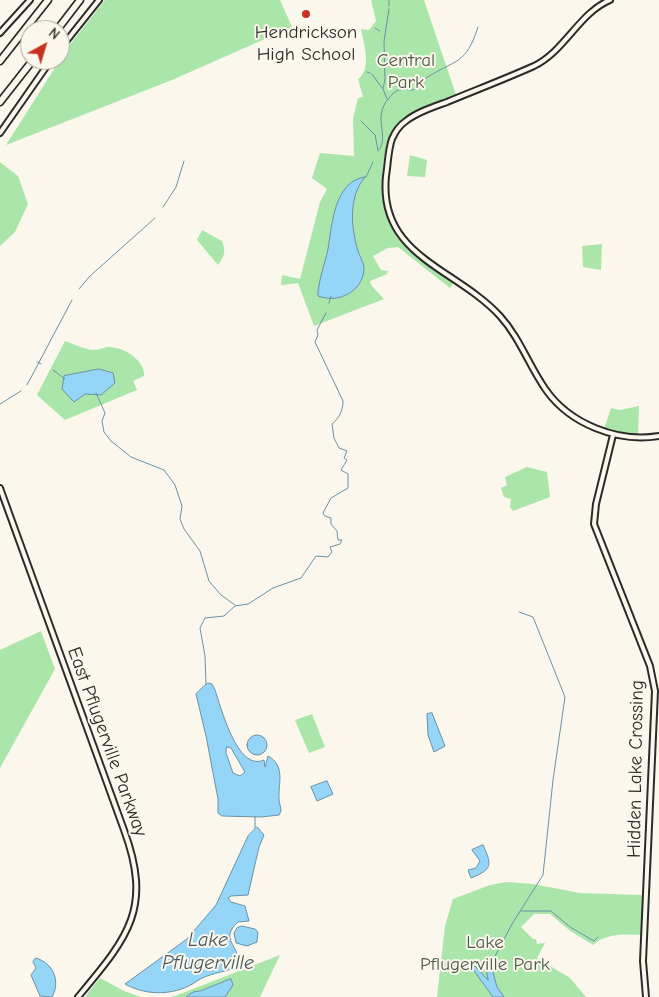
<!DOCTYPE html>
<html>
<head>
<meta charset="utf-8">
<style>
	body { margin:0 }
	#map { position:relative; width:659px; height:997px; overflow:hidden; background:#fbf7ec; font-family:"Comic Neue",sans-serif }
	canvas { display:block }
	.north { position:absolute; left:20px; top:20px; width:50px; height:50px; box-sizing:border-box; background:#fbf7ec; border:1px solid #a8a59f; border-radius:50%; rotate:39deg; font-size:14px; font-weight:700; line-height:20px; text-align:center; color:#2b2b2b }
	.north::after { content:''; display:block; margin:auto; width:18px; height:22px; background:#c8321e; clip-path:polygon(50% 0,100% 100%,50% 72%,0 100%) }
</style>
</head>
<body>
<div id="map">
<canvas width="659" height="997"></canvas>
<div class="north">N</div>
</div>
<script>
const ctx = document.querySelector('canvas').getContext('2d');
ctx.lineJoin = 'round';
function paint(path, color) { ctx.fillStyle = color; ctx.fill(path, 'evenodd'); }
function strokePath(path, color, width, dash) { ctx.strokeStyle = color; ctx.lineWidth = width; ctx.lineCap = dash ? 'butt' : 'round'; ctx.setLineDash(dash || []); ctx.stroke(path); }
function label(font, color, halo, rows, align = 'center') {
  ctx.font = font + ' "Comic Neue",sans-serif'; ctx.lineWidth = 4; ctx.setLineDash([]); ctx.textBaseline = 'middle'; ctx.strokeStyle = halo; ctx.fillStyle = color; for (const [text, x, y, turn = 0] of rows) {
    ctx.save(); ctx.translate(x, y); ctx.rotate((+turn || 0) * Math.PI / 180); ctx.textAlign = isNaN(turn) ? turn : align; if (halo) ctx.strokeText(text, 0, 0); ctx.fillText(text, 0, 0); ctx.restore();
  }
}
paint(new Path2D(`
	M105 0H280L292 27 172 80 6 145 68 47Z
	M371 0H424L456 95C440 102 418 108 404 119 375 143 377 213 400 240 412 254 446 271 453 284L450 288 398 247 388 248 373 256 381 270 388 271 387 274 370 281 371 285 384 299 314 326 298 283 281 285 282 275 300 279 320 202 327 189 312 178 320 153 354 156 353 119 358 98 363 97 358 79C372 69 364 44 361 29L369 30 376 21Z
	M410 155 427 160 425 177 407 176Z
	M0 162 18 176 28 204 15 232 0 246Z
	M202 230 222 241C226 251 225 256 218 265L197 240Z
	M602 244 601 270 583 267 582 246Z
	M65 341C74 344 84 349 92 350 98 350 102 348 107 347 123 346 146 361 144 376L133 381 137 390 65 420 37 395Z
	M639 406 638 435 604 429 611 408 620 410Z
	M527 467 547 472 550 497 513 511 510 507 511 499 504 497 501 488 507 485 505 477Z
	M41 631 55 669 0 768V650Z
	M312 714 325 747 309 753 295 720Z
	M506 882 533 884 580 893 641 895 644 897 642 935C626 934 606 933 593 945L569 930 550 914H534L521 927 533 939H536L537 944 545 943 537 958 570 978 586 997H437L445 926 453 899 490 885Z
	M280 955 260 997H171L180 994Z
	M100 978 124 991 141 997H85Z`), '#aae5aa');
const water = new Path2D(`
	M365 177C348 197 351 227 358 251 360 257 364 263 364 269 363 291 339 304 318 296V291C320 276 325 263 328 249 332 225 334 181 365 177Z
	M99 369 113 373 115 383 101 395 85 394 74 402 62 389 64 376Z
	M208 683 212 684 215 690C221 707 237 772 264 760L265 767 268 756C286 766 278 784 279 799 279 803 281 807 281 811L279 815 261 817 222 816 218 813V799L206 736 196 694ZM227 747 231 748 245 772 240 776 233 773 226 753Z
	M432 713 445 746 434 752 428 735 427 714Z
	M247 745a10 10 0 1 1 20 0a10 10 0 1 1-20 0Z
	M327 781 333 794 317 801 311 787Z
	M257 827 264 835 259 847 248 895 231 896 228 898 231 902 245 906 249 921 238 922C216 942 247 947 234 968 224 972 207 974 197 981 178 995 148 997 125 984L187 939 216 905 248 836Z
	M483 845C492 865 493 869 471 878L468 870 476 868 480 861 472 850Z
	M242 926 255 929 258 932 257 942 247 946 236 943 234 933 237 928Z
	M36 958C53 963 61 981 52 997L40 996 31 975 36 968 33 962Z
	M485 962H490L497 987 504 997H493L472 968 475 966 488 980Z
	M231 979 233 985 225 997H186L193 992 200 991Z`);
paint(water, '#95d5f7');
strokePath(water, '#6b91a5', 1);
strokePath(new Path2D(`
	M389 6V0
	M375 28 380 31
	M367 72 370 73
	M372 74 382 88
	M387 99 383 89 385 79 384 41 389 9
	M361 121 375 135 378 150
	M378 151C391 137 371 118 389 98 397 88 401 89 412 90 416 90 423 81 426 78 456 59 466 65 478 27
	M366 177 373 162
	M163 207 176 187 184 161
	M79 289 90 276 155 218
	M329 303 331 296
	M37 362 41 364
	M53 370 65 379
	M27 385 72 300
	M96 393 105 413 102 421 104 432 111 441 131 457 164 470 175 485 182 506 180 519 184 529 200 551 209 581 221 595 235 605
	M0 404 21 391
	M206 685 205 656 200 628 205 618 224 616 235 606 248 604 273 588 301 578 316 556 328 557 332 552 330 547 340 544 342 540H338L337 531 331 524V518L325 516 323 513 331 498 348 488V474L341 470 347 460 344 458 347 451 339 448 334 438 332 424C339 418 343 411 343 401L315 342 318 335 317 330 326 313
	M255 828V817
	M521 911H551L570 927 594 941 598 937
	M491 964 512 924 543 875 553 780 565 697 533 617 519 612`), '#6b91a5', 1);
const secondary = new Path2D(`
	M610 0C579 13 565 51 534 66 505 79 476 90 447 102 433 107 417 112 406 121 400 125 395 132 392 139 388 150 388 164 386 176 378 256 456 268 500 316 520 338 529 366 546 390 570 424 618 443 659 436
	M0 33 30 0
	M60 49 99 0
	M0 133 51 60
	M613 435 596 504 594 524 650 666 655 691 643 961 646 997
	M0 488 124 830C153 909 128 937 78 997`);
const highway = new Path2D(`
	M57 30 80 0
	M0 61 48 0
	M0 102 33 60`);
strokePath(secondary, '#2b2b2b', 8);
strokePath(highway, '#2b2b2b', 9);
strokePath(secondary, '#fbf7ec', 4);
strokePath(highway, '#fbf7ec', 5.5);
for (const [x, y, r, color] of [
	[306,14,5,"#c8321e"]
]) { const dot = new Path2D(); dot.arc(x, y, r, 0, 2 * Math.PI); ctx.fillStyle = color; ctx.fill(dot); strokePath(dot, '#fbf7ec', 2); }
label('19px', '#2b2b2b', '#fbf7ec', [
	["Hendrickson",306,33],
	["High School",306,55]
]);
label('19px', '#4b5a4b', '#fbf7ec', [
	["Central",406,61],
	["Park",406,83],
	["Lake",485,943],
	["Pflugerville Park",485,965]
]);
label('19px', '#2b2b2b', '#fbf7ec', [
	["East Pflugerville Parkway",107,742,70],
	["Hidden Lake Crossing",636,769,-89]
]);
label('italic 20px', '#46565e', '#fbf7ec', [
	["Lake",208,940],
	["Pflugerville",208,963]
]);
</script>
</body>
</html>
